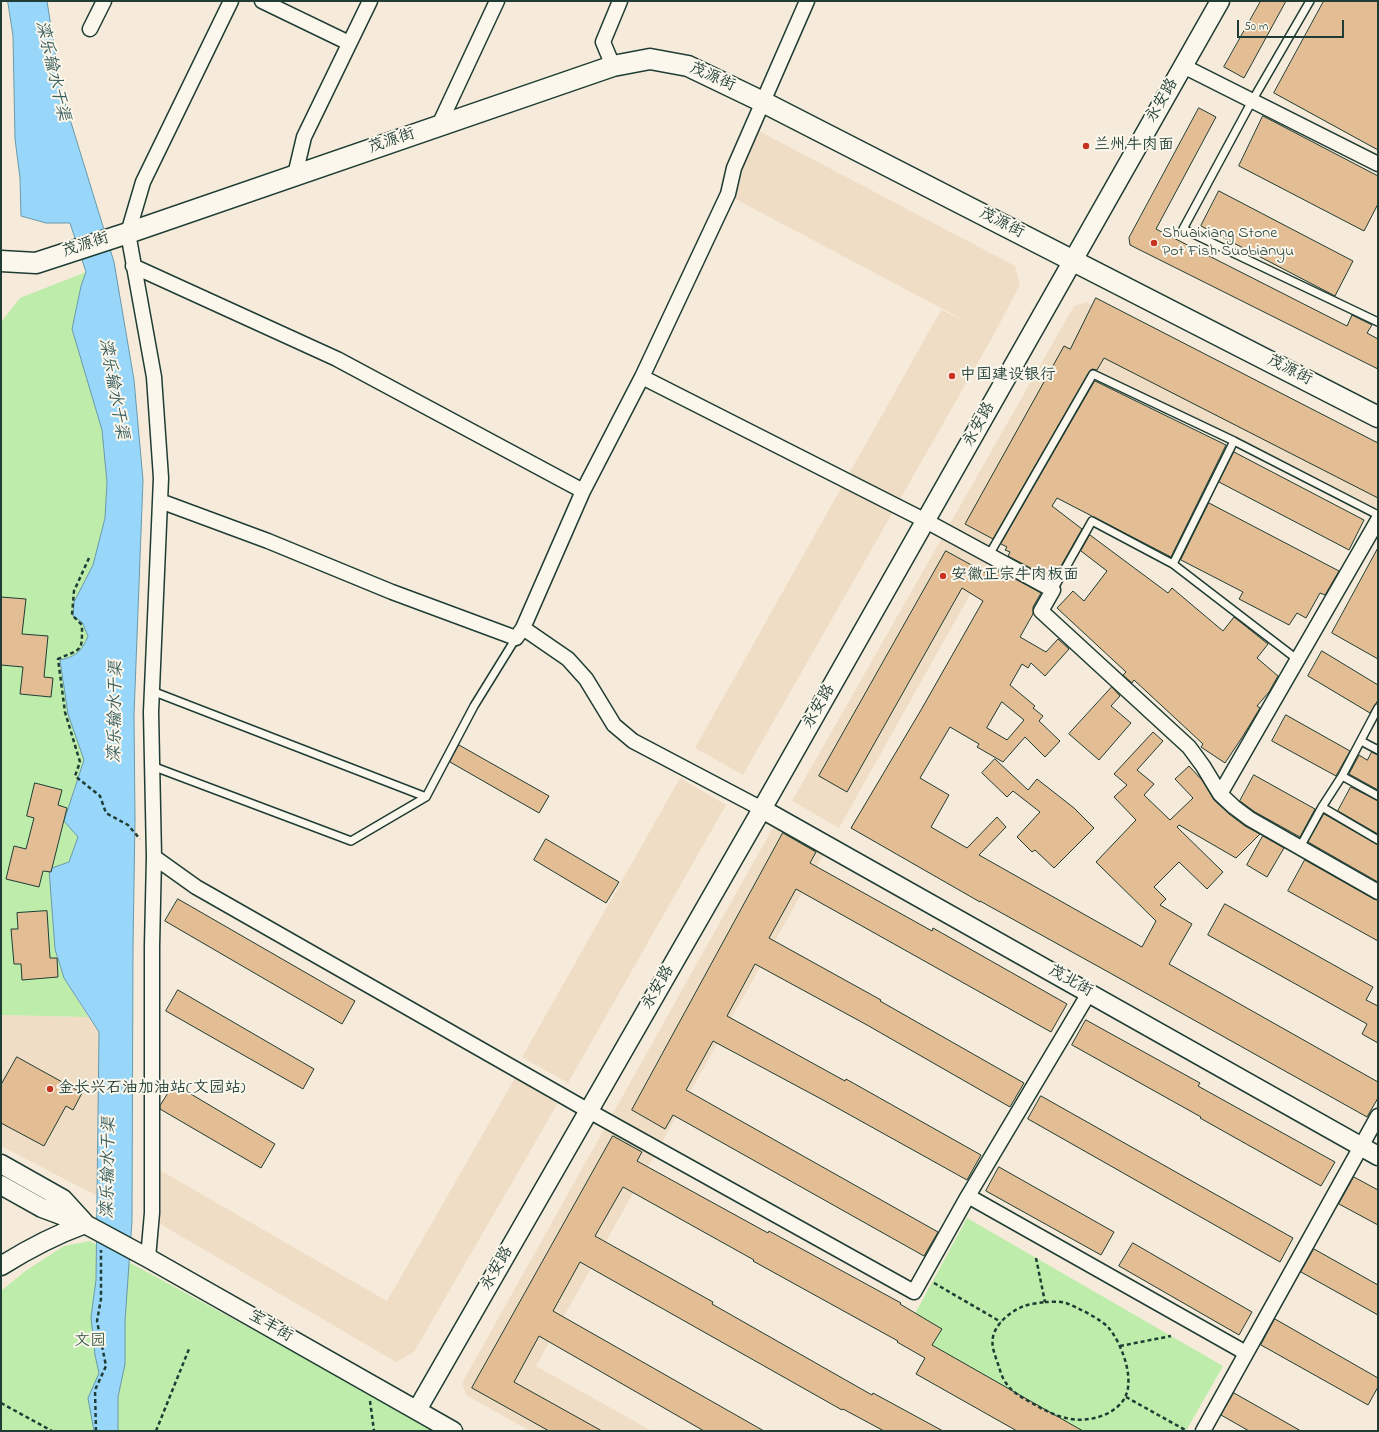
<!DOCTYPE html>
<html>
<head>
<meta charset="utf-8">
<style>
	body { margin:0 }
	#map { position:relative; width:1379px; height:1432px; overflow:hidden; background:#f6ebda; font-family:"Indie Flower",sans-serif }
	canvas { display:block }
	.frame { position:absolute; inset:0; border:2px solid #1f3d34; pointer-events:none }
	.scale { position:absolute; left:1237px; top:20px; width:107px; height:18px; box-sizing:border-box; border:2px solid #1f3d34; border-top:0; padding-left:5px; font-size:12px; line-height:14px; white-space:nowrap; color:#1f3d34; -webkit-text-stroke:3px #fbf7ec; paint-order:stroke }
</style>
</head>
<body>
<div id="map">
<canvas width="1379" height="1432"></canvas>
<div class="frame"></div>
<div class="scale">50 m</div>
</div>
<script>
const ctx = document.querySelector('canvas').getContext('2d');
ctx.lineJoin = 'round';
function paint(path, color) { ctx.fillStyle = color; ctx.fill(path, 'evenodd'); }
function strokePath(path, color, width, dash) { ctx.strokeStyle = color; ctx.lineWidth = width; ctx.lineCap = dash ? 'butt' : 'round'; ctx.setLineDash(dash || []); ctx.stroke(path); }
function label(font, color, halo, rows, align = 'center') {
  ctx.font = font + ' "Indie Flower","LXGW WenKai TC",sans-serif'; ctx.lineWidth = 4; ctx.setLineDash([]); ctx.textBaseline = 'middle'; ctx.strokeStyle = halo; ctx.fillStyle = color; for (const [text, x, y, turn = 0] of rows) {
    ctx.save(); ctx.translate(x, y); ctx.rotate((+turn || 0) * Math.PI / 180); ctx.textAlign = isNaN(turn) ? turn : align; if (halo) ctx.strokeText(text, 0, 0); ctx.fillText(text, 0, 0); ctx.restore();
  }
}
paint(new Path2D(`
	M759 131 1015 266 1020 285 993 336 743 775 695 748 941 310 971 324 726 194Z
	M1086 302 1378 451V517L1096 370 839 828 792 801 1074 306Z
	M680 778 726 805 568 1083 522 1057Z
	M776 822 826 850 536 1366 652 1431H530L466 1395 462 1383Z
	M1 1015 88 1017 99 1032 97 1196 1 1146Z
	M515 1078 558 1103 414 1352 396 1362 145 1215 158 1169 387 1301Z`), '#f0ddc5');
paint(new Path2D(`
	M86 272 81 286 72 329 102 430 107 482 105 518 93 565 74 602 73 615 82 622 88 636C80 653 78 655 60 660L68 714 84 760 64 821 78 837 69 862 49 870 55 949 64 978 88 1017 1 1015V329L2 321 20 298Z
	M967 1218 1223 1366 1186 1431H1036L932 1351 904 1334Z
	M90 1241 439 1431H1V1291L24 1272 64 1246Z`), '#bdecab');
const water = new Path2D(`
	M8 1H47L61 90 114 262 134 380 143 480 134 715 135 819 133 947 132 1221 125 1321V1364L118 1397V1431H94L88 1398 99 1373 95 1355 91 1317 96 1280 99 1032 64 978 55 949 49 869 69 862 78 837 64 821 84 760 68 714 60 660C77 656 81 652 88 636L82 622 73 616 74 602 93 565 105 518 107 482 102 430 72 329 81 286 86 272 70 223H46L21 216 20 178 15 139 13 36Z`);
paint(water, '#98d7f9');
strokePath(water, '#6899aa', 1);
const building = new Path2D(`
	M1261 1H1286L1244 78 1224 67Z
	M1324 1H1378V150L1274 93Z
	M1199 108 1216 117 1156 229 1347 326 1352 315 1372 325 1367 333 1378 339V369L1130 245 1129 238Z
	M1263 116 1378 176V204L1364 231 1239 166Z
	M1219 191 1353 261 1335 296 1201 226Z
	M1096 298 1378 443V498L1104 358 1097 370 1092 369 1089 372 993 539 965 524 1064 346 1070 349Z
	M1095 381 1226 445 1171 557 1057 498 1052 506 1082 529 1053 580 1008 556 1010 552 1005 550 1007 547 1001 544Z
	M1234 452 1364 520 1349 550 1219 482Z
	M1209 503 1339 571 1325 595 1320 593 1306 618 1297 613 1289 625 1239 599 1243 592 1181 560Z
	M1090 535 1168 593 1172 588 1223 631 1234 617 1268 644 1257 658 1278 676 1269 692 1257 706 1260 708 1243 736 1225 763 1201 747 1203 744 1134 680 1132 683 1123 675 1126 672 1057 608 1073 591 1084 601 1107 571 1081 551Z
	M1378 548V659L1332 633Z
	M946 551 995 578 999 570 1041 593 1033 607V614L1020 637 1046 652 1058 639 1069 649 1045 676 1031 663 1028 668 1022 664 1010 685 1035 706 1033 708 1043 716 1039 721 1060 741 1045 757 1025 737 1003 762 977 747 979 744 950 727 920 778 949 795 931 827 967 848 997 817 1006 827 979 855 1142 947 1156 921 1096 862 1136 820 1114 797 1127 785 1114 774 1153 732 1163 741 1137 770 1154 784 1144 795 1170 820 1193 798 1175 779 1189 766 1202 780 1214 800 1229 814 1245 826 1260 834 1236 858 1179 825 1177 827 1223 872 1207 889 1179 862 1154 887 1166 899 1160 905 1192 924 1169 964 1378 1082V1098L1367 1117 1110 973 980 901V902L851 828 921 710 983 601 962 588 847 792 819 776ZM1002 702 1024 720 1007 740 987 728Z
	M1 597 26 599 22 634 48 636 44 677 53 678 51 697 20 694 23 667 1 665Z
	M1322 651 1378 685V700L1370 713 1308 676Z
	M1112 687 1120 696 1111 706 1131 723 1099 760 1069 734Z
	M1286 715 1350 751 1336 776 1272 741Z
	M459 745 549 796 539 813 450 762Z
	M1372 752 1378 755V790L1349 774 1359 755 1367 760Z
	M995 759 1028 790 1037 779 1074 808 1094 828 1054 868 1035 850 1032 852 1017 837 1040 812 1013 791 1007 797 982 773Z
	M1254 775 1315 809 1300 837 1255 812 1240 801Z
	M35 783 62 790 58 805 67 808 51 872 43 871 39 887 6 879 14 846 26 849 34 818 27 816Z
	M1351 787 1378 801V834L1338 811Z
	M1324 814 1378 845V882L1308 842Z
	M783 833 816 852 810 863 932 931 933 928 1067 1004 1051 1032 796 889 769 938 881 1000 880 1001 1024 1083 1010 1107 867 1025 755 964 727 1016 845 1081 846 1079 981 1155 967 1180 823 1100 713 1041 686 1090 938 1232 924 1256 673 1115 665 1129 632 1110Z
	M1263 836 1284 848 1267 877 1247 865Z
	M546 839 619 882 606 903 534 860Z
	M1305 860 1374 899 1378 900V941L1288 891Z
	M178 899 355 1001 342 1024 165 921Z
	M1225 904 1373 987 1366 1000 1378 1006V1043L1362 1034 1367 1024 1208 935Z
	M47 911 50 958H57L58 977 22 980 21 964H14L11 929H18L17 913Z
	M178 990 314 1069 303 1089 166 1011Z
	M1086 1020 1200 1083 1198 1086 1335 1162 1321 1186 1200 1118 1201 1117 1072 1045Z
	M17 1057 82 1093 73 1110 66 1106 44 1146 1 1123V1085Z
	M174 1084 275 1144 261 1168 160 1109V1106Z
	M1041 1096 1293 1238 1280 1262 1028 1119Z
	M613 1136 642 1152 637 1161 768 1233 769 1231 901 1303 900 1304 942 1329 932 1345 1083 1431H1017L916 1374 925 1358 897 1342 898 1341 753 1261 754 1260 623 1187 595 1236 713 1302 712 1304 872 1395 873 1393 943 1431H884L843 1409 842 1410 580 1262 553 1311 764 1431H704L539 1336 514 1382 602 1431H549L472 1388Z
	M999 1167 1114 1232 1101 1255 986 1191Z
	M1354 1177 1378 1190V1225L1339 1204Z
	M1133 1243 1252 1312 1239 1335 1119 1266Z
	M1314 1249 1378 1285V1315L1301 1272Z
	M1275 1319 1378 1378V1387L1368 1405 1261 1345Z
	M1234 1393 1301 1431H1249L1221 1415Z`);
paint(building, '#e3bd94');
strokePath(building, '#1f3d34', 1);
const service = new Path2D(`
	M1310 1 1252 101 1183 229 1378 322
	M1234 441 1173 564 1298 660
	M989 555 1093 374 1234 441 1378 515
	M1053 590 1092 521 1173 564
	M152 691 426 797
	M1361 741 1378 750
	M152 766 351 841 426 797 474 706 516 638
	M1342 776 1378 796
	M1322 807 1378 840
	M1300 847 1322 807 1342 776 1378 708`);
const minor = new Path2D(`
	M262 1 349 43
	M90 29 104 1
	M613 66 603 42 620 1
	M1183 66 1378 164
	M439 125 497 1
	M295 175 304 137 370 1
	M133 266 337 359 583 491
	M642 377 926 521 1053 590 1041 611 1189 747 1203 766 1220 794 1234 807 1250 819 1378 892
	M160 501 268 541 392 592 516 638 523 628 583 491 642 377 728 194 734 168 807 1
	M523 628 568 659 586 679 614 725 633 741 762 809
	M1220 794 1378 520
	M154 857 196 887 589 1111 914 1292 968 1196 1089 993
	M968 1196 1246 1353
	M148 1258 152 1213V946L154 857 151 712 161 478 154 377 128 233 143 182 231 1
	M1203 1431 1378 1116`);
const tertiary = new Path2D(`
	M762 809 1378 1156
	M1 1164 63 1199 84 1222
	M1 1185 42 1208 85 1224 148 1258 453 1431
	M1 1266C28 1249 55 1235 85 1224
	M417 1410 762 809 1220 1`);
const secondary = new Path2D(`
	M1 261 36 263 128 233 613 66 650 59 688 66 763 102 1378 417`);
strokePath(service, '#1f3d34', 10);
strokePath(minor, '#1f3d34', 17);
strokePath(tertiary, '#1f3d34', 21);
strokePath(secondary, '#1f3d34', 23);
strokePath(new Path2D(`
	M89 558 74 591 72 615 82 625C82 652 83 648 58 659L65 712 80 762 75 776 100 796 106 813 128 825 140 839
	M1036 1258 1045 1302
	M934 1283 1001 1322
	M1045 1302C1051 1302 1060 1301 1066 1303 1077 1307 1100 1319 1108 1327 1121 1342 1134 1376 1126 1395 1123 1404 1112 1412 1104 1415 1076 1426 1054 1416 1030 1402 1021 1397 1012 1392 1006 1383 1002 1378 1000 1370 998 1364 995 1355 991 1346 993 1337 996 1323 1011 1311 1024 1306 1030 1304 1038 1303 1045 1302Z
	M1120 1346 1171 1336
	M1126 1397 1187 1431
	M370 1401 374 1431
	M1 1403 52 1431
	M96 1431 95 1390 106 1366 97 1321 101 1299V1250
	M156 1431 189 1349`), '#1f3d34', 2.5, [4, 3]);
strokePath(service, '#fbf7ec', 7);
strokePath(minor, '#fbf7ec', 14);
strokePath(tertiary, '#fbf7ec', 18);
strokePath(secondary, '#fbf7ec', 20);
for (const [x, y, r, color] of [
	[1086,146,4,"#c8321e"],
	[1154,243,4,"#c8321e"],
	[952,376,4,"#c8321e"],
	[943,576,4,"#c8321e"],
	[50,1089,4,"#c8321e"]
]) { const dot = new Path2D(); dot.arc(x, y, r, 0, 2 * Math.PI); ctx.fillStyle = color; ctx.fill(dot); strokePath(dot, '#fbf7ec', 1.5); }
label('16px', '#1f3d34', '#fbf7ec', [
	["茂源街",712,78,24],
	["永安路",1163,101,-60],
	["茂源街",392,142,-19],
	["茂源街",1001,224,27],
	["茂源街",86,246,-18],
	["茂源街",1289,371,27],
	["永安路",980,425,-61],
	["永安路",820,707,-60],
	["茂北街",1070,982,29],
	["永安路",659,988,-60],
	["永安路",498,1269,-60],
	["宝丰街",270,1327,30]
]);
label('16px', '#1f3d34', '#fbf7ec', [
	["兰州牛肉面",1094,146],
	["Shuaixiang Stone",1162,234],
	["Pot Fish Suobianyu",1162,252],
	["中国建设银行",960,376],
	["安徽正宗牛肉板面",951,576],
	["金长兴石油加油站(文园站)",58,1089]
], 'left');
label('16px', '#3f604c', '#fbf7ec', [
	["文园",90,1342]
]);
label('italic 17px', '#375c5b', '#fbf7ec', [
	["滦乐输水干渠",51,71,77],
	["滦乐输水干渠",112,389,80],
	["滦乐输水干渠",117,712,-89],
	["滦乐输水干渠",110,1168,-89]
]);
</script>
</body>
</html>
